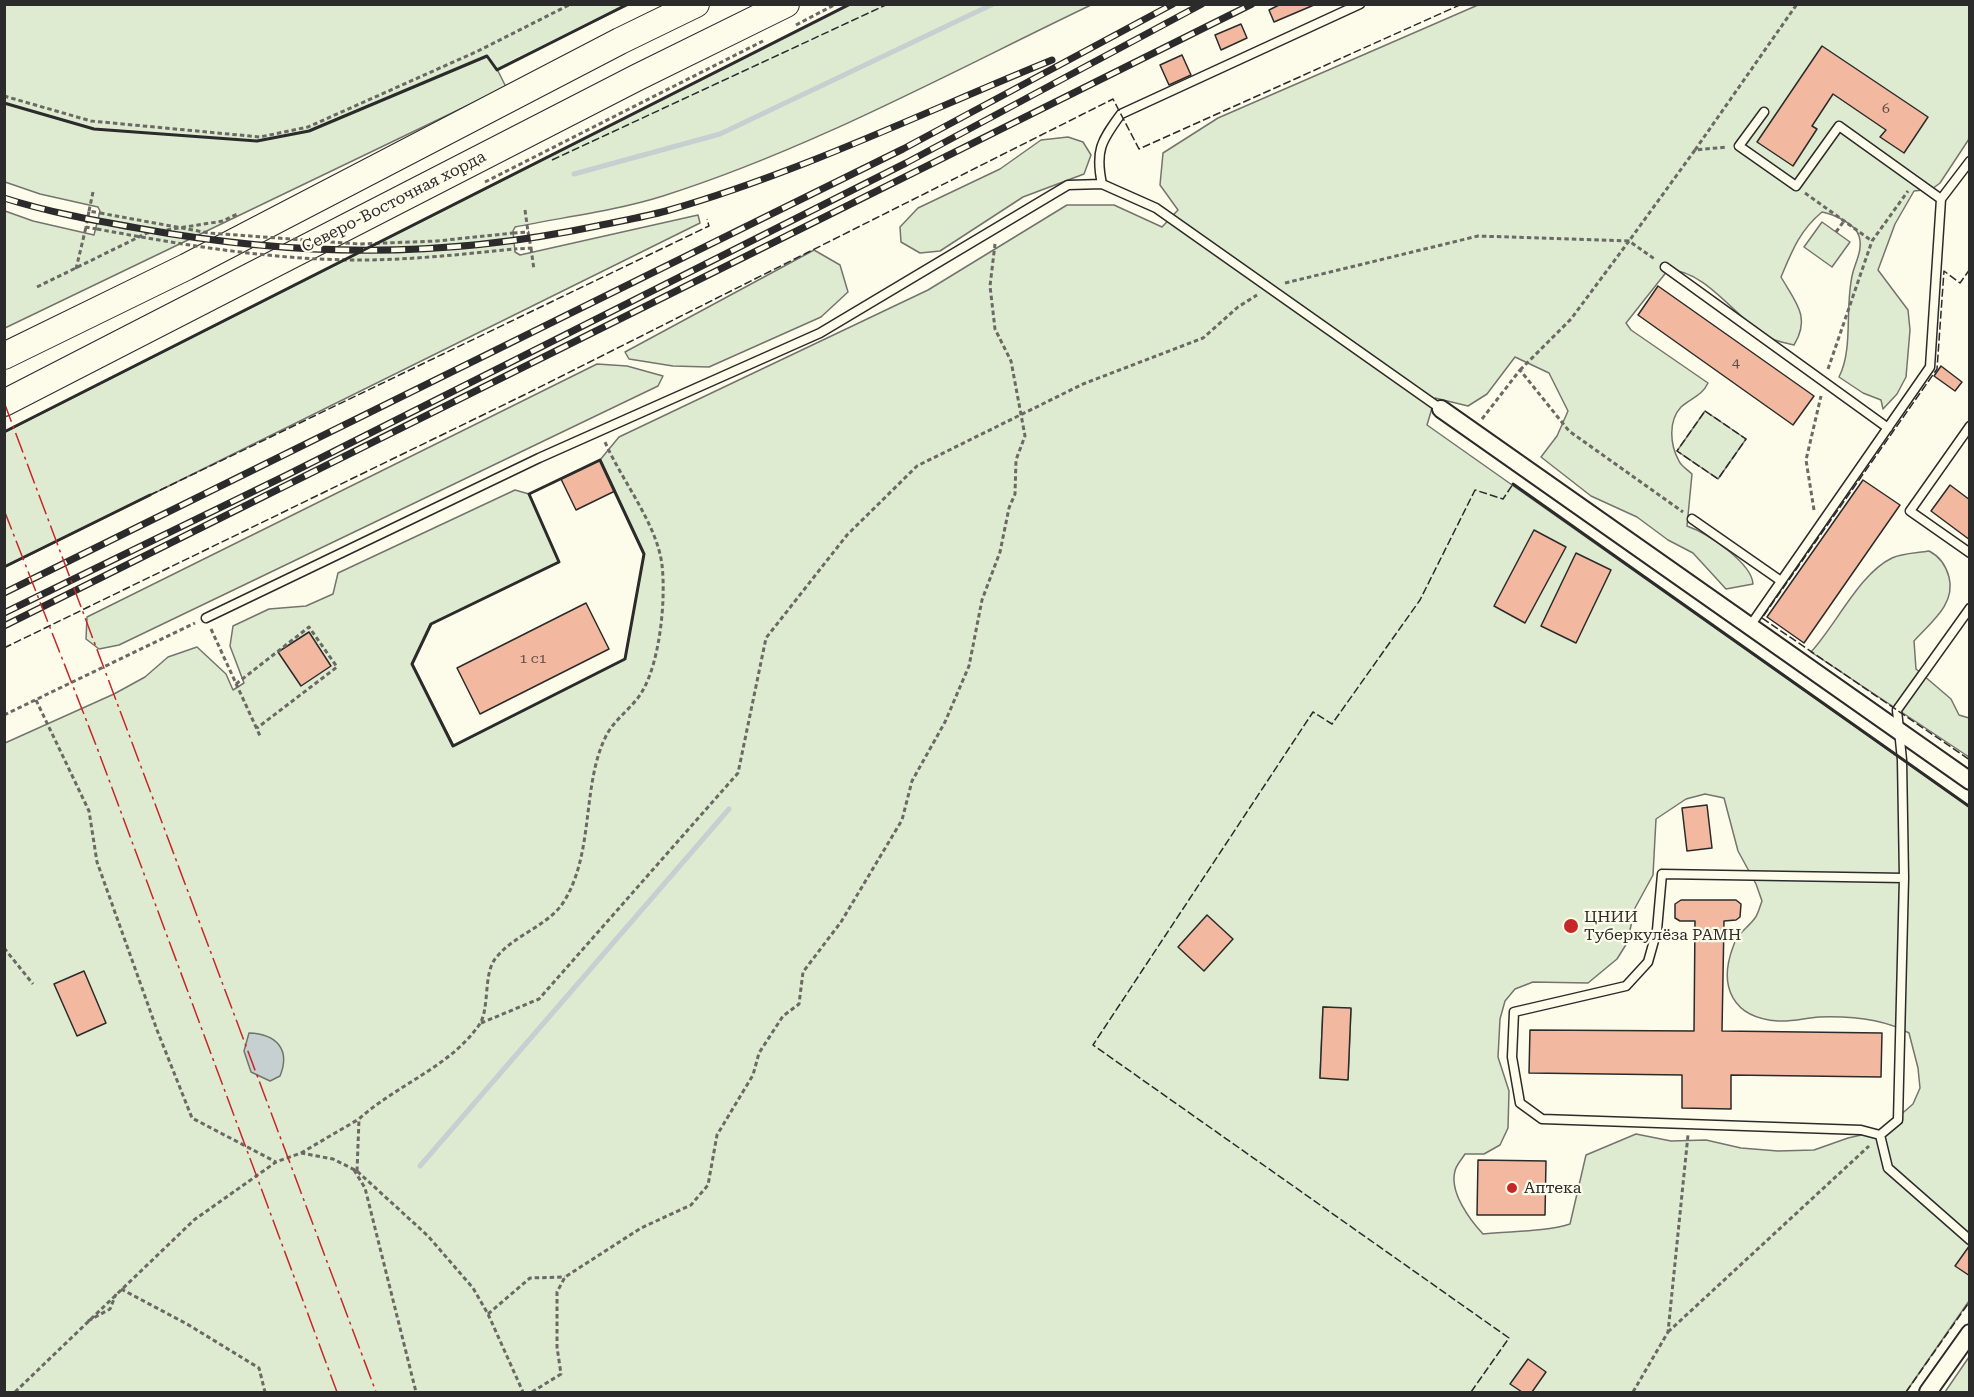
<!DOCTYPE html>
<html>
<head>
<meta charset="utf-8">
<style>
	body { margin:0 }
	#map { position:relative; width:1974px; height:1397px; overflow:hidden; background:#fdfbea; font-family:"Roboto Serif",serif }
	canvas { display:block }
	.frame { position:absolute; inset:0; border:6px solid #2b2b2b; pointer-events:none }
</style>
</head>
<body>
<div id="map">
<canvas width="1974" height="1397"></canvas>
<div class="frame"></div>
</div>
<script>
const ctx = document.querySelector('canvas').getContext('2d');
ctx.lineJoin = 'round';
function paint(path, color) { ctx.fillStyle = color; ctx.fill(path, 'evenodd'); }
function strokePath(path, color, width, dash) { ctx.strokeStyle = color; ctx.lineWidth = width; ctx.lineCap = dash ? 'butt' : 'round'; ctx.setLineDash(dash || []); ctx.stroke(path); }
function label(font, color, halo, rows, align = 'center') {
  ctx.font = font + ' "Roboto Serif",serif'; ctx.lineWidth = 4.5; ctx.setLineDash([]); ctx.textBaseline = 'middle'; ctx.strokeStyle = halo; ctx.fillStyle = color; for (const [text, x, y, turn = 0] of rows) {
    ctx.save(); ctx.translate(x, y); ctx.rotate((+turn || 0) * Math.PI / 180); ctx.textAlign = isNaN(turn) ? turn : align; if (halo) ctx.strokeText(text, 0, 0); ctx.fillText(text, 0, 0); ctx.restore();
  }
}
const green = new Path2D(`
	M4 5H628L497 69 506 87 5 328V211L33 221 94 235 100 211 98 207 40 194 5 182Z
	M850 5H1091C951 72 811 149 663 196 615 211 564 217 515 227L513 231 515 252 520 255 698 215 700 223 5 567V432Z
	M1478 5H1969V139L1940 183 1932 189 1914 191 1895 224 1878 270 1908 310 1910 330 1906 377 1897 394 1883 409 1881 400 1863 393 1839 377C1854 348 1844 305 1853 272 1856 261 1863 249 1859 236 1856 224 1833 214 1822 212 1800 230 1792 251 1781 277 1796 303 1811 317 1794 345 1786 343 1775 341 1767 337 1737 319 1705 269 1668 270L1626 323 1631 330 1708 383C1702 396 1691 398 1681 407 1668 421 1670 445 1679 461 1681 466 1688 470 1692 474L1687 526C1707 533 1752 563 1753 584L1726 589 1693 553 1668 540 1637 517 1591 496 1541 457 1557 436 1568 411 1549 373 1515 357 1487 394 1468 406 1435 398 1427 425 1969 807V1301L1906 1392H5V743L114 694 145 677 168 657 197 647 226 674 233 690 244 683 230 646 233 626 269 609 306 606 333 594 338 573 515 490 529 494 559 562 431 624 412 664 454 746 625 659 644 554 600 460 619 437 928 290 1067 205H1114L1162 227 1178 210 1160 185 1163 153 1218 118ZM1705 794 1724 798 1738 851 1756 884 1762 901C1760 906 1758 914 1755 918 1747 929 1737 933 1733 947 1718 987 1733 1018 1778 1021 1792 1022 1805 1018 1819 1017 1849 1016 1882 1018 1909 1033L1918 1068 1920 1088 1913 1104 1883 1130 1848 1138 1814 1150 1778 1151 1741 1148 1706 1140 1671 1141 1636 1134 1586 1155 1570 1224C1545 1232 1510 1231 1483 1234 1470 1220 1449 1192 1455 1171 1456 1165 1462 1159 1465 1154H1484L1500 1145 1508 1128 1509 1091 1498 1057 1500 1019 1505 1001 1515 989 1533 982 1588 983 1617 959 1627 943 1635 908 1653 875 1656 819 1686 799ZM1323 1007 1351 1009 1348 1079 1320 1078Z
	M1068 137 1083 142 1091 155 1084 174 1023 197 940 251 920 253 901 242 900 227 918 208 1000 169 1041 140Z
	M1822 222 1850 242 1832 267 1804 247Z
	M814 250 840 265 848 292 821 317 709 367 673 366 629 359 625 352Z
	M597 364 627 366 663 376 658 386 119 645 99 649 86 639 87 617Z
	M1705 411 1746 439 1718 479 1677 451Z
	M1929 551C1939 556 1946 566 1949 577 1956 604 1931 622 1914 641L1916 669 1951 699 1959 715 1969 718V757L1811 652C1836 625 1860 573 1892 558 1902 553 1918 553 1929 551Z
	M1969 1357V1392H1945Z`);
paint(green, '#deebd1');
strokePath(green, '#74746e', 1.5);
const water = new Path2D(`
	M249 1033C276 1034 291 1049 280 1076L270 1081 251 1072 244 1051Z`);
paint(water, '#c7d0d0');
strokePath(water, '#74746e', 1.5);
strokePath(new Path2D(`
	M574 174 720 134 993 4
	M420 1166 729 809`), '#c7d0d0', 5);
const building = new Path2D(`
	M1281 4H1314V5L1274 22 1269 10Z
	M1241 24 1247 38 1221 50 1215 35Z
	M1822 46 1928 117 1904 153 1880 137 1886 130 1833 94 1812 126 1817 129 1793 166 1757 142Z
	M1182 55 1191 75 1169 85 1160 65Z
	M1658 286 1814 396 1793 425 1638 315Z
	M1941 366 1962 382 1955 391 1934 376Z
	M600 460 615 491 576 510 561 479Z
	M1863 480 1900 505 1804 643 1767 617Z
	M1950 485 1970 500V540L1931 511Z
	M1534 530 1566 547 1525 623 1494 606Z
	M1576 553 1611 570 1576 643 1541 626Z
	M586 603 609 649 480 714 457 668Z
	M309 632 331 666 301 686 278 652Z
	M1707 805 1712 848 1687 851 1682 808Z
	M1681 900H1736L1741 904 1740 917 1736 920 1724 921 1722 1031 1882 1033 1881 1077 1731 1075V1109L1682 1108V1075L1529 1073 1530 1030 1694 1031 1695 921H1680L1675 918V904Z
	M1207 915 1233 939 1204 971 1178 947Z
	M84 971 106 1023 77 1036 54 984Z
	M1323 1007 1351 1008 1348 1080 1320 1078Z
	M1478 1160 1546 1161 1545 1215H1477Z
	M1970 1245V1276L1955 1266Z
	M1528 1359 1546 1372 1532 1392H1522L1510 1384Z`);
paint(building, '#f2b8a0');
strokePath(building, '#2b2b2b', 1.5);
const lane = new Path2D(`
	M1764 112 1739 146 1796 186 1839 126 1941 199
	M1102 184C1095 151 1101 141 1121 114L1360 4
	M1665 267 1888 428
	M1970 426 1910 511 1970 553
	M1692 519 1781 581
	M1970 608 1897 710 1902 760 1904 878 1898 1120 1880 1135 1888 1168 1970 1240
	M206 618 539 458 820 333 1068 185 1102 184 1156 208 1441 409
	M1750 626 1930 367 1941 199 1970 161
	M1880 1135 1861 1130 1542 1119 1520 1103 1512 1057 1514 1012 1626 986 1648 962 1657 930 1662 874 1904 878`);
const street = new Path2D(`
	M1441 409 1970 781
	M1928 1392 1970 1333`);
const primary = new Path2D(`
	M4 356 186 267 620 41 696 4
	M4 403 638 77 786 4`);
strokePath(lane, '#2b2b2b', 11);
strokePath(street, '#2b2b2b', 20);
strokePath(primary, '#2b2b2b', 28);
strokePath(new Path2D(`
	M796 25 836 4
	M4 96 91 121 260 137 308 127 478 51 571 4
	M1695 150 1797 4
	M485 182 763 41
	M1805 193 1872 241
	M525 210 528 232
	M89 211 93 192
	M97 229 86 227 89 211 100 213
	M1836 232 1844 221
	M513 233 528 232 531 248 515 249
	M531 248 534 270
	M76 269 86 227
	M1285 283 1478 236 1629 241 1695 150 1727 147
	M37 287 147 233 223 221 239 213
	M1828 369 1872 241 1908 191
	M1520 370 1571 319 1629 241 1656 260
	M1482 419 1520 370 1569 431 1683 512
	M1814 510 1806 460 1821 396
	M211 629 261 738
	M236 684 309 627 337 667 257 728
	M36 700 89 811 97 862 157 1030 192 1118 276 1162
	M4 715 195 623
	M4 948 33 984
	M481 1023 539 999 738 773 766 638 847 535 917 466 1083 384 1203 338 1238 307 1257 295
	M301 1153 359 1119
	M354 1170 365 1188 416 1392
	M357 1171 359 1119C396 1085 450 1067 479 1025 490 1010 483 975 495 959 515 933 551 926 566 898 594 849 582 784 606 736 615 718 634 707 643 690 660 660 666 600 662 565 657 524 622 481 605 442
	M121 1289 187 1324 259 1368 265 1392
	M488 1314 530 1278 565 1277
	M88 1321 110 1309 116 1294
	M1668 1332 1869 1146
	M15 1392 194 1220 276 1162 301 1153 333 1159 357 1171 428 1236 473 1288 488 1314 523 1392
	M532 1392 561 1374 557 1347V1292L565 1277 641 1228 691 1205 708 1185 717 1135 753 1075 759 1053 783 1016 799 1004 803 972 841 922 902 820 912 781 945 722 969 666 982 600 1000 552 1009 508 1015 494 1016 460 1025 436 1011 361 995 329 990 286 995 244
	M1633 1392 1668 1332 1688 1135`), '#6a6964', 3, [4.5, 3]);
strokePath(lane, '#fdfbea', 8);
strokePath(street, '#fdfbea', 16);
strokePath(primary, '#fdfbea', 26);
const rail = new Path2D(`
	M4 198C48 212 92 220 137 228 295 257 440 259 597 226 620 221 644 217 666 211 799 173 924 112 1052 60
	M4 593 903 149 1173 4
	M4 613 289 474 906 163 1202 4
	M4 626 1252 4`);
strokePath(rail, '#2b2b2b', 7);
strokePath(rail, '#fdfbea', 4.5, [14]);
strokePath(new Path2D(`
	M100 213 209 233 359 244 437 241 513 233
	M97 229C184 245 271 260 360 260 412 260 463 254 515 249`), '#6a6964', 3, [4.5, 3]);
strokePath(new Path2D(`
	M552 160 888 4
	M1970 269 1960 283 1944 271 1937 369 1762 618 1970 760
	M1705 411 1746 439 1718 479 1677 451Z
	M150 495 709 226 707 219
	M4 648 526 394 1113 99 1139 149 1462 4
	M1471 1392 1509 1338 1093 1045 1313 712 1332 724 1420 600 1475 490 1503 499 1513 484
	M1906 1392 1970 1301`), '#2b2b2b', 1.5, [8, 3]);
strokePath(new Path2D(`
	M4 103 94 129 257 141 309 131 487 56 497 70 628 4
	M4 432 850 4
	M600 460 644 554 625 659 453 746 412 664 431 624 559 562 529 494Z
	M1513 484 1970 807
	M4 567 150 495`), '#2b2b2b', 3);
strokePath(new Path2D(`
	M4 402 376 1392
	M4 510 96 745 337 1392`), '#c62828', 1.5, [21, 4.5, 3, 4.5]);
for (const [x, y, r, color] of [
	[1571,926,8,"#c62828"],
	[1512,1188,6,"#c62828"]
]) { const dot = new Path2D(); dot.arc(x, y, r, 0, 2 * Math.PI); ctx.fillStyle = color; ctx.fill(dot); strokePath(dot, '#fdfbea', 2); }
label('14px', '#5d4e48', null, [
	["6",1886,109],
	["4",1736,363],
	["1 с1",533,659]
]);
label('16px', '#2b2b2b', '#fdfbea', [
	["Северо-Восточная хорда",394,202,-27]
]);
label('16px', '#2b2b2b', '#fdfbea', [
	["ЦНИИ",1584,917],
	["Туберкулёза РАМН",1584,935],
	["Аптека",1524,1188]
], 'left');
</script>
</body>
</html>
